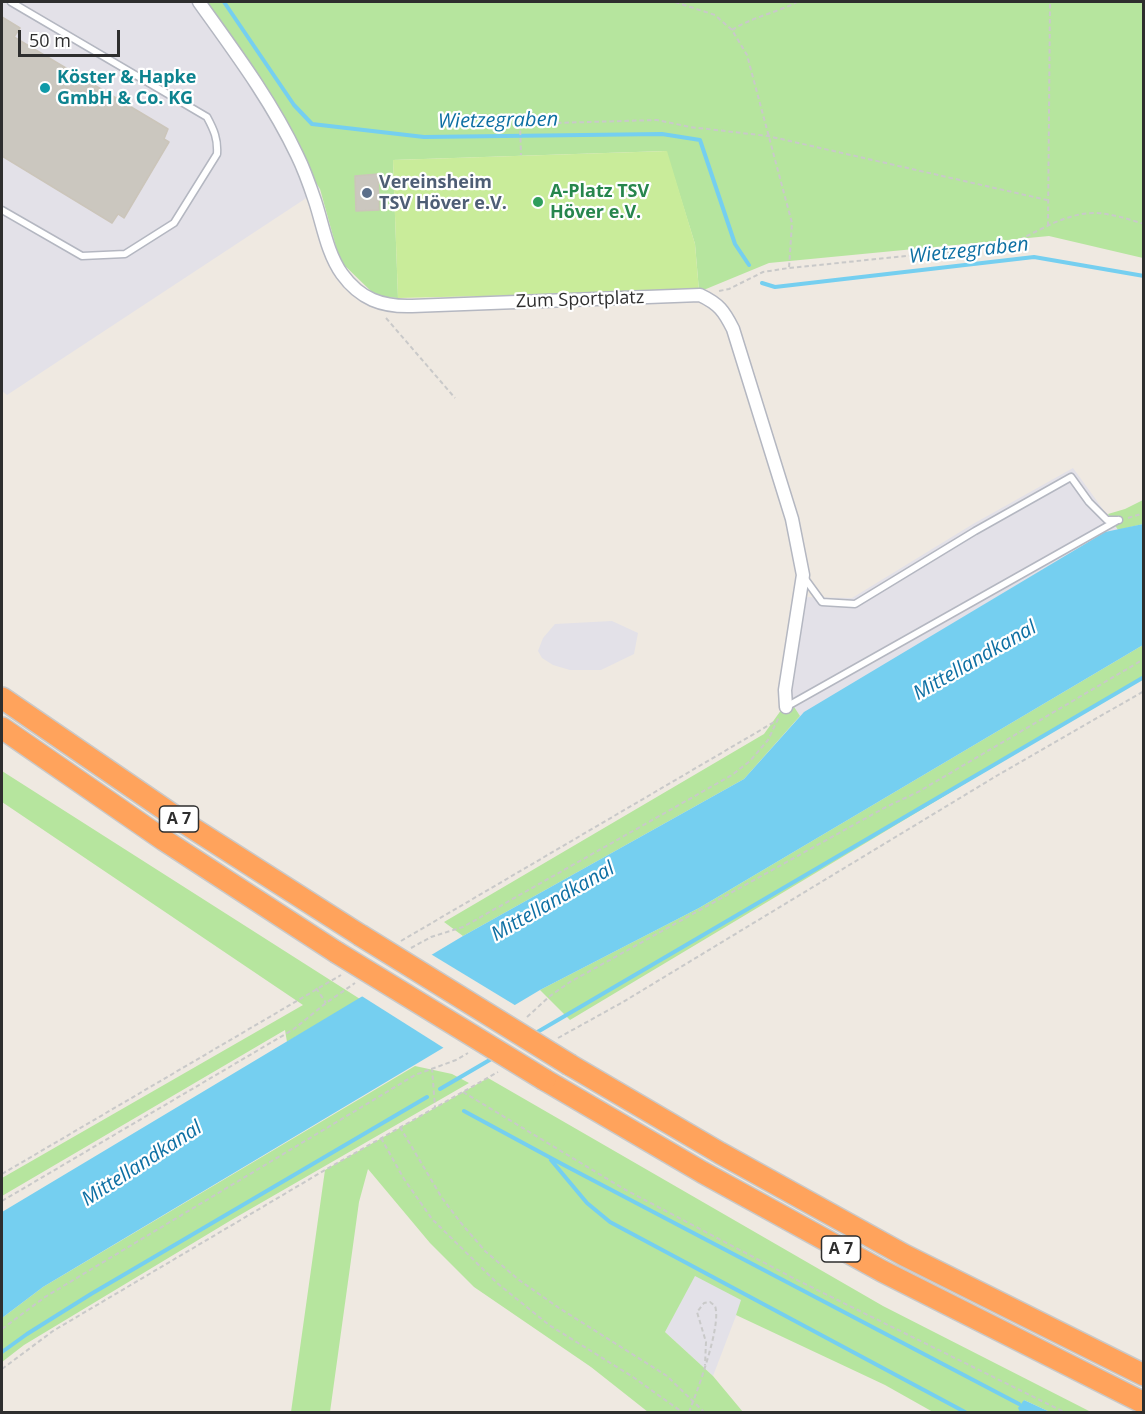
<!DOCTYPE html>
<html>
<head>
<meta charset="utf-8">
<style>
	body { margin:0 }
	#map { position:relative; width:1145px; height:1414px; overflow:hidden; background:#efe9e1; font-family:"Open Sans",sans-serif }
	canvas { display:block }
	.frame { position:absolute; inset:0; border:3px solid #2e2e2e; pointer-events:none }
	.scale { position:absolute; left:18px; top:30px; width:102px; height:27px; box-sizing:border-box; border:3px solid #2e2e2e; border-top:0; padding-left:8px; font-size:18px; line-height:21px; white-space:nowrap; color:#2e2e2e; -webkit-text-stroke:4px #fff; paint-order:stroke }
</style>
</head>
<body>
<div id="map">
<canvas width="1145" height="1414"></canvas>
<div class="frame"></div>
<div class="scale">50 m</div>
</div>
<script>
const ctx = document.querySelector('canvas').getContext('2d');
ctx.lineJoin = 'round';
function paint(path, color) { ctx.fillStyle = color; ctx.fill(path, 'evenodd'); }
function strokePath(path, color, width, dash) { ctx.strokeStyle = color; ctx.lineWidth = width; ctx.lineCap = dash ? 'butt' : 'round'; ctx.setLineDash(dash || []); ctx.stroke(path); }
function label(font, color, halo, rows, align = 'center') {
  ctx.font = font + ' "Open Sans",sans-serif'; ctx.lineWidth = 4.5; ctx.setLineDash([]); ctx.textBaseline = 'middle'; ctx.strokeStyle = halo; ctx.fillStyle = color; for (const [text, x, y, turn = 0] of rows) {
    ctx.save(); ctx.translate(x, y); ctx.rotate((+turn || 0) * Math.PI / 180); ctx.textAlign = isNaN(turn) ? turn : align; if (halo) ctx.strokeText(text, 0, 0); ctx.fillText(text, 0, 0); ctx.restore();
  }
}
paint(new Path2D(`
	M2 2H198L320 189 7 395 2 391Z
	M1073 468 1118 530 1105 532 800 716 789 699 803 597 852 598 973 524Z
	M612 621 638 633 634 654 601 670H570L553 665 542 658 538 651 543 638 555 624Z
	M695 1275 742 1300 713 1376 665 1332Z`), '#e3e1e8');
paint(new Path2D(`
	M198 2H1143V258L1049 236 769 263 706 289 699 291 695 244 666 151 393 160 398 298 376 296 340 261 320 189Z
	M1143 500V524L1118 530 1108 514 1125 509Z
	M1143 645V677L570 1020 540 990 699 908Z
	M789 699 800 716 744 779 463 936 444 922 764 734Z
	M2 771 360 999 287 1042 285 1030 2 1196V1178L303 1005 2 802Z
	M415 1066 452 1074 469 1083 233 1219 24 1345 2 1362V1318L43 1287Z
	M488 1078 883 1306 1091 1412H1050L1024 1400 1020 1412H933L885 1385 736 1315 741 1300 695 1276 665 1332 713 1376 743 1412H648L591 1367 474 1287 430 1243 368 1169 359 1202 330 1412H291L325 1170Z`), '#b6e59e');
paint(new Path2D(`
	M667 151 695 244 699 291 398 298 393 160Z`), '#c9ec9a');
paint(new Path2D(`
	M1143 524V645L699 908 540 990 43 1287 2 1318V1212L463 936 744 779 804 712 1105 532Z
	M1024 1400 1050 1412H1020L1018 1408Z`), '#75cff0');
paint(new Path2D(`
	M429 953 518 1007 447 1050 360 995Z`), '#efe9e1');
strokePath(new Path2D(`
	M224 2 294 105 312 124 424 137 662 134 700 140 735 244 749 265
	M762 283 775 287 1034 257 1144 276
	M534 1034 1144 677
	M440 1089 493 1058
	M464 1111 562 1164 1019 1404
	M551 1160 587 1203 610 1222 965 1412
	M2 1352 27 1334 91 1294 427 1097`), '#75cff0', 4);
const building = new Path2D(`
	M2 17 20 28 14 37 168 129 164 139 169 142 124 218 118 214 112 223 2 156Z
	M378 174 379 210 356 211 355 176Z`);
paint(building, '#cbc7bf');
strokePath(building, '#cbc5ba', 1.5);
const lane = new Path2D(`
	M2 210 82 256 125 254 174 223 217 154C218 139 214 130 207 117L11 2
	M803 576 822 602 855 604 975 531 1071 477 1089 502 1107 520H1119
	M786 707 1118 520`);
const street = new Path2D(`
	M199 2C234 51 271 100 297 155 304 169 310 186 315 201 323 225 327 253 342 274 360 299 382 307 412 306L700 295C719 304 724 311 733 329L792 519 803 575 785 690 786 707`);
const highway = new Path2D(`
	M2 698 183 822 360 935
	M2 728 164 840 336 952
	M570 1065 720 1153 904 1255 1144 1375
	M545 1080 702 1172 882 1271 1144 1403`);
strokePath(lane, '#b4b7c1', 9);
strokePath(street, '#b4b7c1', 15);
strokePath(highway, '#c9c9c9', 24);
strokePath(new Path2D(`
	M675 2 715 15 732 30 747 55 792 223 789 268
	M732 30C752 17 776 13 797 2
	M520 123 521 155
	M452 126 657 120 690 127 768 136 1047 200
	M1048 226 1050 2
	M719 291 729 289 763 272 789 268 1004 246C1035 235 1063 212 1097 213 1113 214 1128 219 1144 224
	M386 318 455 398
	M1128 518 1144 513
	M401 941 776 721
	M411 948 431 937 463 927 732 775 750 761 768 740 779 717
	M316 988 326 1003
	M527 1017 550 996 570 982 886 807 918 792 1144 659
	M558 1038 623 1002 998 775 1144 691
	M432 1068 435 1107
	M463 1092 624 1189 795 1279 1064 1412
	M400 1127 442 1198 461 1223 485 1251 519 1280 559 1308 667 1376 704 1412
	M381 1138 404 1179 432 1219 497 1283 549 1325 633 1377 682 1412
	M2 1174 341 975
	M2 1201 294 1029 326 1003 355 983
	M2 1329 45 1297 415 1075 456 1060 468 1053
	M2 1369 53 1331 325 1170 498 1072
	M689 1412C697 1392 722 1325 715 1306L710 1302 704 1303 697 1312 706 1342 705 1365`), '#c9c9c9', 2, [4.5, 3]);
strokePath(lane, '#fff', 6);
strokePath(street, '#fff', 12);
strokePath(highway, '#ffa35c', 21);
const highwayBridge = new Path2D(`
	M360 935 570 1065
	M336 952 545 1080`);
strokePath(highwayBridge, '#c9c9c9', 24, []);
strokePath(highwayBridge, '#ffa35c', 21);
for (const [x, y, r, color] of [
	[45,88,6,"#0f9aa8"],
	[367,193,6,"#5c6f8a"],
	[538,202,6,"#2e9e5b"]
]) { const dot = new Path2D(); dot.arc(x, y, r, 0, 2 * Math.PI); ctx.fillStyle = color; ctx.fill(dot); strokePath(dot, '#fff', 2); }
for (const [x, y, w] of [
	[179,819,39],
	[841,1249,39]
]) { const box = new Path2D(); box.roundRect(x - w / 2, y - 13, w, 26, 4.5); ctx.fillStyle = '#fff'; ctx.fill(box); strokePath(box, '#2e2e2e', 1.5); }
label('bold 16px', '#2e2e2e', null, [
	["A 7",179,819],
	["A 7",841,1249]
]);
label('bold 18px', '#0d838f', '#fff', [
	["Köster & Hapke",57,78],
	["GmbH & Co. KG",57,99]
], 'left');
label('bold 18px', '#4e5e75', '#fff', [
	["Vereinsheim",379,183],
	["TSV Höver e.V.",379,204]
], 'left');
label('bold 18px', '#27864d', '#fff', [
	["A-Platz TSV",550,192],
	["Höver e.V.",550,213]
], 'left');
label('18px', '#2e2e2e', '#fff', [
	["Zum Sportplatz",580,300,-2]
]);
label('italic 20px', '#0d6fa3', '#fff', [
	["Wietzegraben",498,121,-1],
	["Wietzegraben",969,251,-6],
	["Mittellandkanal",975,661,-30],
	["Mittellandkanal",553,902,-30],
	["Mittellandkanal",142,1164,-33]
]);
</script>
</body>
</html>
